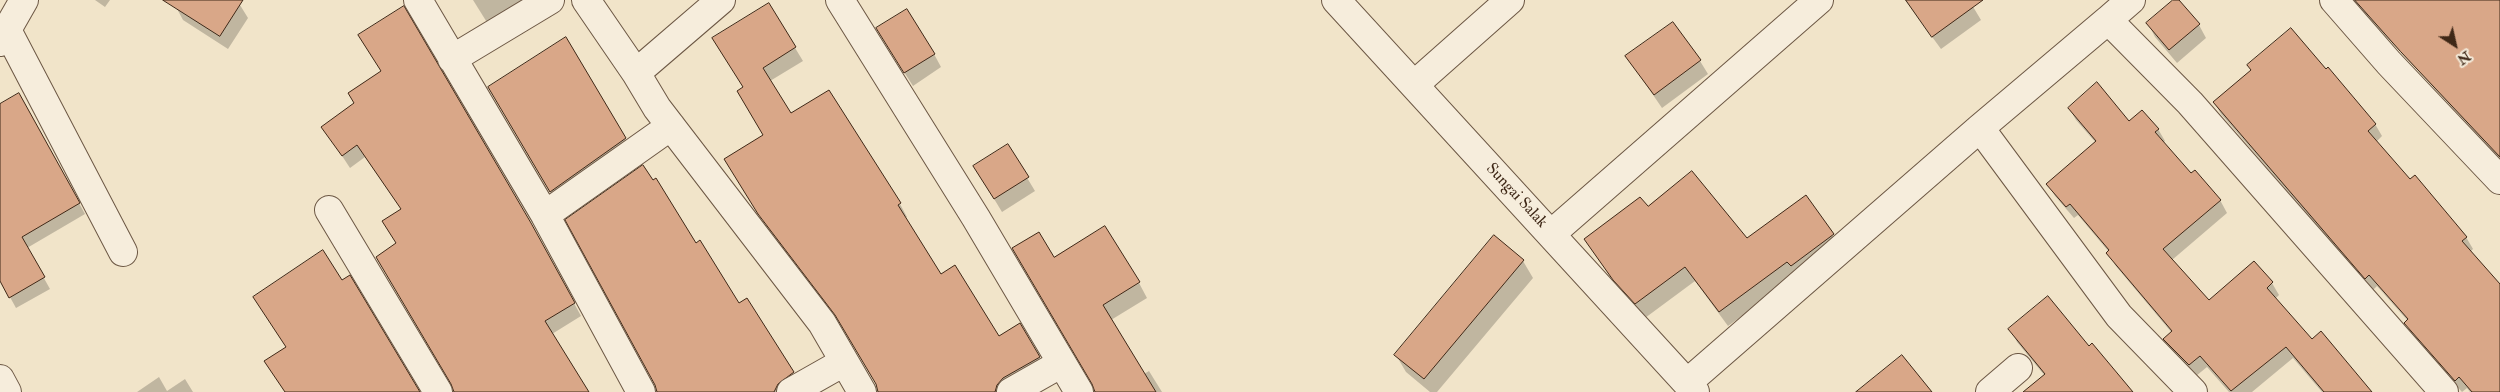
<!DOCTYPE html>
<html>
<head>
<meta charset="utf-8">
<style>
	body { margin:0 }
	#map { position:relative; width:2500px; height:392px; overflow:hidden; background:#f1e4c9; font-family:"IM FELL Double Pica",serif }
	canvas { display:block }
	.north { position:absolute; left:2430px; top:20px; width:50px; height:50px; -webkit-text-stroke:4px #f6eddc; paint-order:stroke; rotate:145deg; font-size:14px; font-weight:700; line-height:20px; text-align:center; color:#3f2817 }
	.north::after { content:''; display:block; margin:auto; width:18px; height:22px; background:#3f2817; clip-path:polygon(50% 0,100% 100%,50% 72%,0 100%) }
</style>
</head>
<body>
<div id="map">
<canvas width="2500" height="392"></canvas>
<div class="north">N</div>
</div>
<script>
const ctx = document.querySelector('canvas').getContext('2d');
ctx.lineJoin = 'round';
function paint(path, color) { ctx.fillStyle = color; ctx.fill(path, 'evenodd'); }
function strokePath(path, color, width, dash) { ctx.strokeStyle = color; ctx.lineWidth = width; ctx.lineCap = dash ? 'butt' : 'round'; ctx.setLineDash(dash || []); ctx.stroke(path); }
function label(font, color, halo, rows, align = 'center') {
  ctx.font = font + ' "IM FELL Double Pica",serif'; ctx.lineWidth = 4.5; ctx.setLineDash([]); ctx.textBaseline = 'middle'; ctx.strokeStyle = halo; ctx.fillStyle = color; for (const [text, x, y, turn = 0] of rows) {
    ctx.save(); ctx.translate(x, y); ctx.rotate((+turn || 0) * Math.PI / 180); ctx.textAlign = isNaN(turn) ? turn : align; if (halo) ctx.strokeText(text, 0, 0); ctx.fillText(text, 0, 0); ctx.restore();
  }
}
paint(new Path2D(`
	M95 0H110L105 7Z
	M180 0H233L240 5 248 18 228 49 183 20 176 7Z
	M473 0H547L493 32Z
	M1905 0H1969L1981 20 1941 49Z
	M2175 0 2199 25 2206 38 2177 63 2155 37 2148 23Z
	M2352 0H2493L2500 8V159Z
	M769 5 803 61 770 81 791 115 900 204 907 217 905 218 941 276 998 338 1020 325 1047 371 1010 392H878L877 384 845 329 768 228 733 173 765 135 744 88Z
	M566 39 633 152 558 205 489 87Z
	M885 42 934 54 941 67 913 86Z
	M1627 57 1700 61 1708 74 1662 108Z
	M19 95 85 214 27 248 50 289 16 308 0 279V105Z
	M2214 102 2375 124 2382 136 2376 142 2410 181 2466 237 2473 249 2470 252 2500 286V392H2470L2467 388 2462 392 2412 335 2406 323 2408 321 2377 286 2373 290 2221 114Z
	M2069 108 2158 129 2165 141 2163 143 2191 175 2220 200 2227 213 2172 260 2209 302 2254 262 2272 283 2279 295 2275 299 2312 341 2370 392H2322L2293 358 2252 392H2229L2207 367 2196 376 2172 351 2165 339 2172 333 2115 265 2109 252 2078 215 2074 218 2055 196 2048 184 2096 143 2076 120Z
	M323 127 538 237 581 316 552 334 588 392H455L398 244 402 210 365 157 350 168Z
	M1008 146 1035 191 1002 212 982 179Z
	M1806 197 1842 250 1797 276 1728 326 1695 281 1645 318 1624 295 1585 239 1647 208 1747 240Z
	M695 244 739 305 747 300 802 388 797 392H658Z
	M1054 259 1139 283 1147 298 1111 320 1144 374 1149 371 1162 392H1096Z
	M1523 261 1533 278 1437 392H1430L1406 372 1396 355Z
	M2010 329 2089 347 2129 392H2025L2045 376 2017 342Z
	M159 377 167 391 185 379 193 392H137Z`), '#0003');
const building = new Path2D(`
	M163 0H243L220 36Z
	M1906 0H1983L1932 37Z
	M2173 0H2179L2200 24 2169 50 2146 23Z
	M2355 0H2500V157L2401 52Z
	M769 3 796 47 763 68 791 113 829 90 901 203 898 205 941 274 955 265 999 336 1020 323 1040 357 1003 378 997 385 995 392H878L876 384 835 315 758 214 724 159 763 135 737 91 743 87 712 38Z
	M404 6 531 223 575 303 545 321 589 392H454L451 384 376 257 396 243 382 221 401 209 357 145 342 156 321 127 354 103 348 93 381 71 358 35Z
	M907 9 935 54 904 73 876 28Z
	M1673 22 1701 60 1654 95 1625 56Z
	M2291 28 2326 69 2328 67 2376 124 2368 131 2410 179 2415 175 2467 237 2462 241 2500 284V392H2472L2459 377 2455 381 2404 323 2408 319 2369 275 2365 279 2213 102 2251 70 2247 65Z
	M566 37 626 138 550 192 488 87Z
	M2097 82 2129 121 2142 110 2159 129 2155 132 2191 173 2195 170 2221 200 2163 249 2209 300 2254 261 2273 282 2267 288 2312 339 2321 331 2372 392H2324L2286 347 2231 391 2200 356 2189 365 2163 339 2172 331 2106 253 2109 250 2070 204 2066 207 2046 184 2096 141 2068 108Z
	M19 93 80 203 22 237 45 277 9 298 0 281V104Z
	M1008 144 1029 177 994 199 973 166Z
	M643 165 653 180 656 178 696 243 700 240 739 303 747 298 794 372 778 384 774 392H657L655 385 565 220Z
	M1692 171 1747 238 1806 195 1834 234 1791 266 1787 262 1719 312 1685 267 1635 304 1613 280 1584 239 1640 197 1648 206Z
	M1105 226 1140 282 1103 305 1156 392H1095L1092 384 1012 248 1039 232 1054 257Z
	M1494 235 1524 260 1424 379 1394 355Z
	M323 250 342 280 350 275 420 392H285L264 361 286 347 253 297Z
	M2048 296 2089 346 2092 343 2133 392H2023L2045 374 2008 329Z
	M1902 355 1932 392H1856Z`);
paint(building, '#d9a788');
strokePath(building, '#3f2817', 1);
const minor = new Path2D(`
	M418 0 545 215 641 392
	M586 0 636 73
	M721 0 636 73 657 108 822 323 862 392
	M840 0 976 218 1079 392
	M1336 0 1695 392
	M2334 0 2389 63 2500 180
	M2108 20 2131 0
	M7 30 123 252
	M0 42 24 0
	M452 59 550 0
	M1414 85 1510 0
	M1980 128 2119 316 2193 392
	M329 210 438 392
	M545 215 671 126
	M1551 234 1819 0
	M0 379 7 392
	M1687 383 1980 128 2108 20 2190 103 2444 392
	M791 392 844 362
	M1011 392 1062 363
	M1990 392 2018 368`);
strokePath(minor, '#6c5744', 30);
strokePath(minor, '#f6eddc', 28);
label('16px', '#3f2817', '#f6eddc', [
	["Sungai Salak",1516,196,47]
]);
</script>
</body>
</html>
